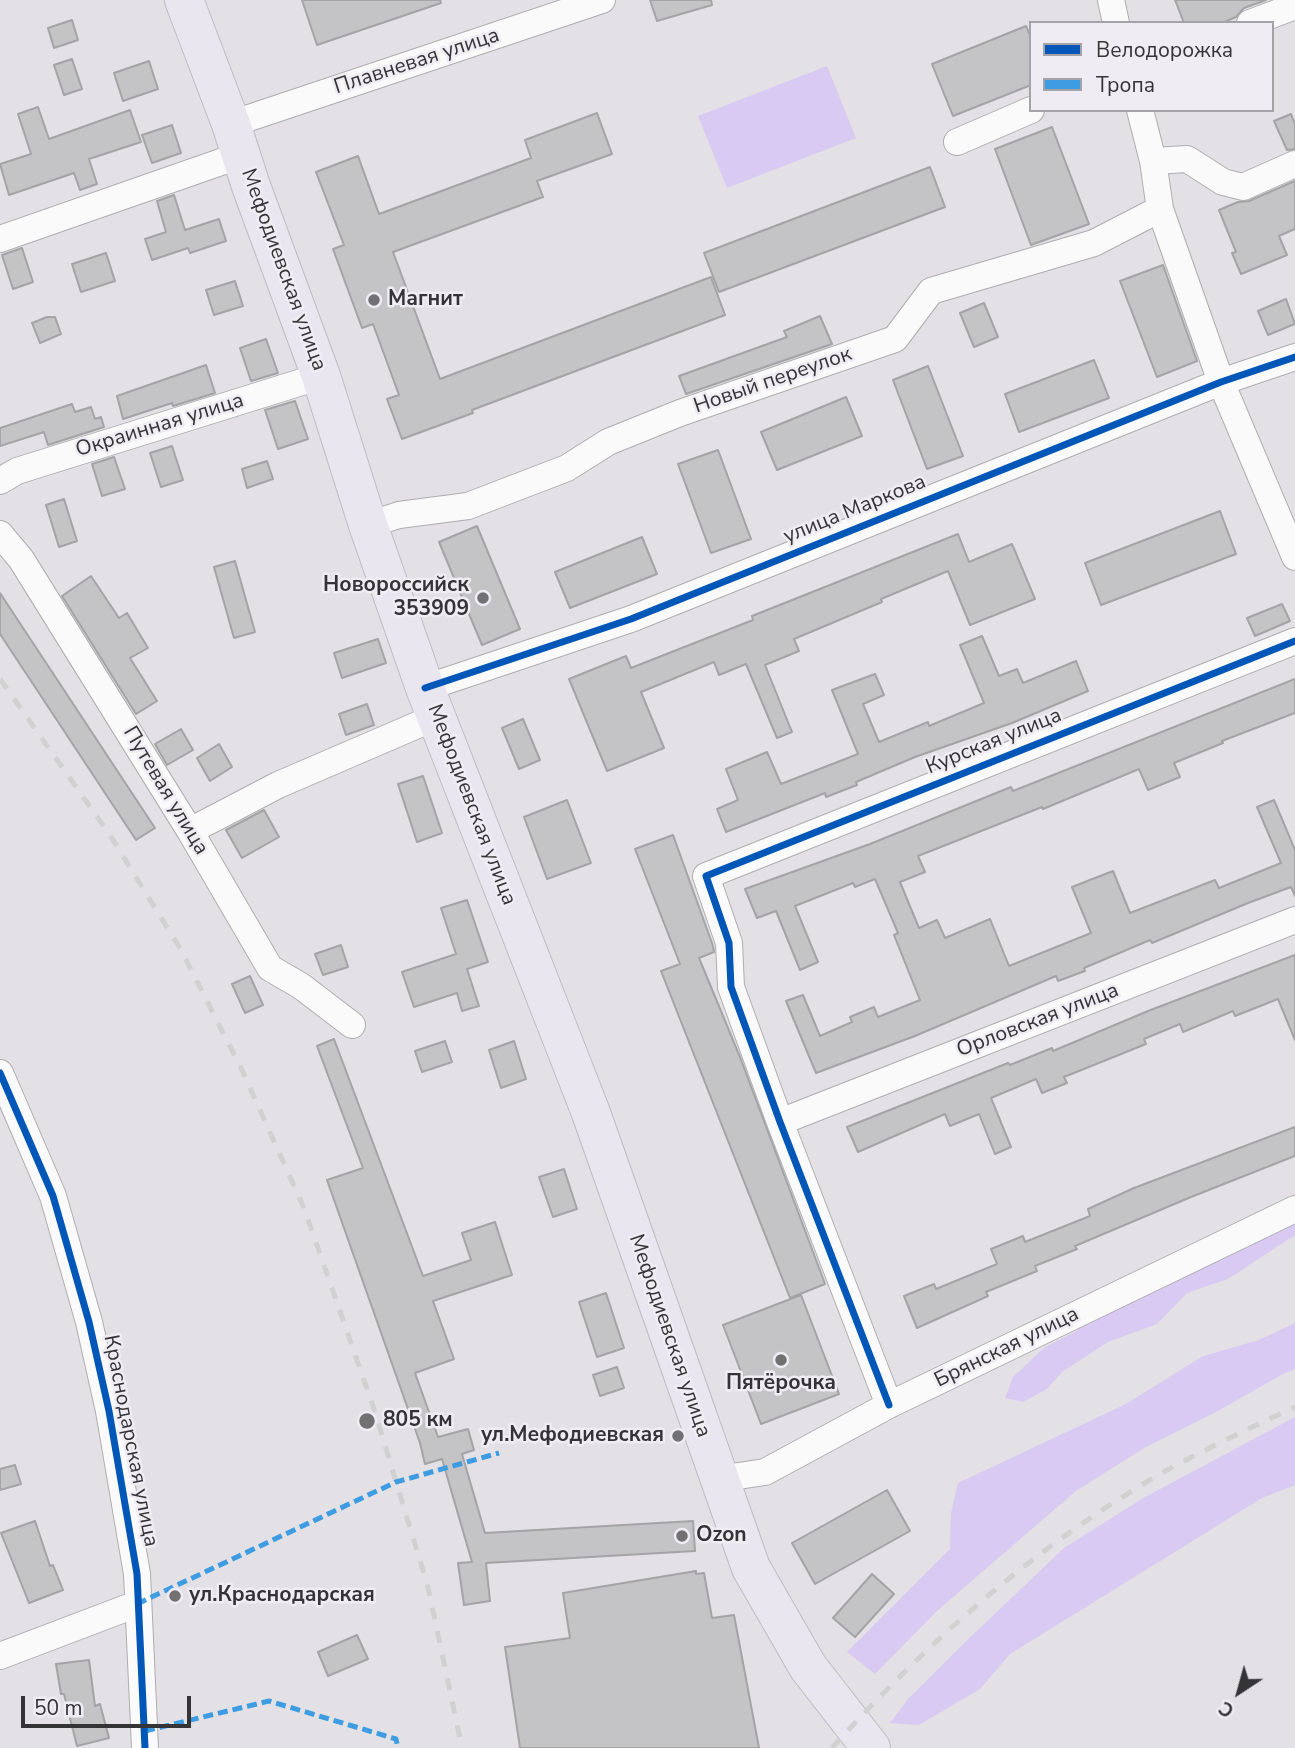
<!DOCTYPE html>
<html>
<head>
<meta charset="utf-8">
<style>
	body { margin:0 }
	#map { position:relative; width:1295px; height:1748px; overflow:hidden; background:#e3e1e5; font-family:"Nunito Sans",sans-serif }
	canvas { display:block }
	.legend { position:absolute; left:1029px; top:21px; width:245px; height:91px; box-sizing:border-box; background:#efedf3; border:2px solid #a4a3a7; margin:0; padding:9px 12px; list-style:none; font-size:21px; color:#343336 }
	.legend li { display:flex; align-items:center; gap:14px; height:35px }
	.legend b { width:35px; border:2px solid #a4a3a7 }
	.north { position:absolute; left:1204px; top:1657px; width:70px; height:70px; -webkit-text-stroke:5px #efedf3; paint-order:stroke; rotate:216deg; font-size:19px; font-weight:700; line-height:28px; text-align:center; color:#343336 }
	.north::after { content:''; display:block; margin:auto; width:24px; height:32px; background:#343336; clip-path:polygon(50% 0,100% 100%,50% 72%,0 100%) }
	.scale { position:absolute; left:21px; top:1696px; width:170px; height:32px; box-sizing:border-box; border:4px solid #343336; border-top:0; padding-left:9px; font-size:21px; line-height:24px; white-space:nowrap; color:#343336; -webkit-text-stroke:5px #efedf3; paint-order:stroke }
</style>
</head>
<body>
<div id="map">
<canvas width="1295" height="1748"></canvas>
<ul class="legend">
<li><b style="height:9px;background:#0057b8"></b>Велодорожка</li>
<li><b style="height:9px;background:#3e9de2"></b>Тропа</li>
</ul>
<div class="north">С</div>
<div class="scale">50 m</div>
</div>
<script>
const ctx = document.querySelector('canvas').getContext('2d');
ctx.lineJoin = 'round';
function paint(path, color) { ctx.fillStyle = color; ctx.fill(path, 'evenodd'); }
function strokePath(path, color, width, dash) { ctx.strokeStyle = color; ctx.lineWidth = width; ctx.lineCap = dash ? 'butt' : 'round'; ctx.setLineDash(dash || []); ctx.stroke(path); }
function label(font, color, halo, rows, align = 'center') {
  ctx.font = font + ' "Nunito Sans",sans-serif'; ctx.lineWidth = 5; ctx.setLineDash([]); ctx.textBaseline = 'middle'; ctx.strokeStyle = halo; ctx.fillStyle = color; for (const [text, x, y, turn = 0] of rows) {
    ctx.save(); ctx.translate(x, y); ctx.rotate((+turn || 0) * Math.PI / 180); ctx.textAlign = isNaN(turn) ? turn : align; if (halo) ctx.strokeText(text, 0, 0); ctx.fillText(text, 0, 0); ctx.restore();
  }
}
paint(new Path2D(`
	M827 66 856 138 727 188 698 116Z
	M1295 1211V1235L1228 1279 1187 1293 1157 1324 1108 1342 1062 1372 1047 1389 1023 1402 1005 1398 1013 1377 1045 1347 1075 1332 1100 1304Z
	M1295 1323V1369L1283 1374 1216 1412 1144 1448 1076 1491 938 1610 875 1674 847 1652 950 1549 951 1513 958 1483 1126 1404 1203 1356 1259 1340Z
	M1295 1417V1485L1262 1498 1010 1654 980 1689 919 1725 890 1723 908 1699 962 1645 1064 1548 1145 1497Z`), '#d9caf3');
const building = new Path2D(`
	M302 0H440L441 3 317 45Z
	M650 0H711L712 5 657 21Z
	M1175 0H1266L1244 8 1236 17 1222 23H1184Z
	M72 20 78 40 54 48 48 28Z
	M1026 26 1031 37V85L953 116 932 64Z
	M72 59 82 89 64 95 54 65Z
	M149 61 158 89 123 101 114 73Z
	M38 107 49 139 130 110 141 142 89 159 97 184 80 190 74 173 9 195 0 164 31 154 18 114Z
	M597 113 612 154 537 181 543 197 393 252 440 379 711 277 725 315 472 410 473 413 402 439 387 399 399 395 373 324 362 328 333 249 344 245 316 172 358 156 379 214 531 158 525 140Z
	M1291 114 1295 124V149L1287 150 1274 121Z
	M172 125 181 153 152 163 142 135Z
	M1052 127 1089 224 1031 245 995 149Z
	M930 167 945 207 719 292 704 253Z
	M1295 181V229L1279 236 1287 255 1241 274 1232 253 1236 252 1219 210 1238 202 1249 201Z
	M174 195 185 230 219 219 226 241 190 253 188 248 152 260 145 239 166 232 157 201Z
	M22 248 33 282 13 289 2 255Z
	M106 253 115 281 81 292 72 264Z
	M1163 265 1197 361 1157 377 1120 281Z
	M235 281 243 306 214 315 206 290Z
	M1286 299 1295 324 1268 335 1258 311Z
	M984 303 998 337 974 347 960 313Z
	M820 316 832 344 686 394 679 376 787 337 784 331Z
	M47 317H55L61 334 40 343 32 323Z
	M266 339 278 373 251 381 240 348Z
	M1094 360 1109 398 1019 432 1005 394Z
	M206 365 215 393 173 406 172 403 123 419 117 396Z
	M928 366 963 456 927 469 893 380Z
	M846 397 862 436 777 470 761 432Z
	M295 401 308 439 278 449 265 410Z
	M72 404 75 412 91 407 95 419 101 417 104 427 48 445 44 432 0 446V428Z
	M172 446 183 480 161 487 150 453Z
	M718 450 751 539 711 553 678 464Z
	M114 457 125 489 102 496 92 464Z
	M267 461 273 479 247 488 242 469Z
	M64 499 77 541 59 547 46 505Z
	M1220 511 1236 554 1101 605 1085 563Z
	M477 526 520 629 482 645 439 542Z
	M958 534 969 562 1012 544 1035 599 970 625 948 571 881 599 882 602 794 639 799 651 765 665 792 732 777 738 746 664 719 675 714 662 641 692 664 748 607 771 569 679 626 656 631 668 753 620 752 616Z
	M642 537 657 574 570 608 555 572Z
	M235 561 255 632 234 638 214 567Z
	M91 576 119 618 127 613 148 648 130 658 157 701 136 714 62 596Z
	M0 593 155 828 136 840 0 634Z
	M1282 604 1290 621 1255 636 1247 618Z
	M982 636 999 676 1017 669 1023 683 1076 661 1088 691 1012 723 915 757 856 782 857 785 826 797 825 793 726 832 717 809 738 800 726 769 767 752 781 784 858 754 832 690 875 674 884 695 863 704 879 742 928 722 929 726 984 703 960 645Z
	M378 639 386 663 342 678 334 653Z
	M1295 679V713L1222 741 1223 743 1174 763 1180 777 1148 790 1139 769 1043 809 1042 807 918 856 925 872 900 882 919 928 937 920 945 938 990 919 1009 966 1091 933 1072 887 1113 871 1130 913 1215 880 1219 888 1281 863 1257 807 1274 800 1295 850V896L1291 887 1248 903 1152 943 1150 940 1084 968 1085 971 1058 981 1056 976 915 1036 816 1073 786 1001 803 995 820 1036 852 1022 850 1017 874 1007 878 1017 920 1000 894 935 898 933 875 879 855 887 853 883 795 906 818 962 800 970 776 911 757 918 745 889 870 844 1011 787 1013 791Z
	M367 704 374 725 346 735 339 714Z
	M523 719 540 760 519 769 502 728Z
	M181 729 193 750 167 765 155 744Z
	M219 744 232 767 210 781 197 758Z
	M423 776 442 833 417 842 398 784Z
	M567 800 591 863 547 879 524 817Z
	M264 810 279 837 242 858 226 830Z
	M673 835 713 946 714 952 699 958 740 1057 825 1284 790 1298 661 971 680 964 635 849Z
	M467 900 488 962 467 969 479 1006 462 1011 457 993 414 1007 402 972 456 954 441 908Z
	M341 945 348 967 323 975 315 954Z
	M1295 955V1040L1278 999 1235 1016 1233 1011 1183 1032 1180 1024 1144 1039 1146 1044 1064 1077 1067 1083 1042 1093 1036 1079 991 1098 1011 1147 995 1154 979 1114 950 1126 945 1114 858 1152 847 1127 1008 1063 1010 1065 1052 1048 1053 1051 1148 1011Z
	M250 976 263 1005 245 1013 232 984Z
	M334 1039 423 1276 471 1260 462 1233 495 1222 512 1275 433 1301 454 1359 415 1373 438 1437 468 1429 474 1450 462 1454 485 1533 693 1521 695 1551 486 1563 490 1601 464 1605 458 1563 472 1562 442 1459 425 1464 420 1443 327 1180 363 1168 317 1046Z
	M445 1041 452 1062 422 1072 415 1051Z
	M514 1041 526 1079 501 1088 489 1050Z
	M1295 1127V1156L1191 1197 1075 1246 1077 1249 1035 1266 1037 1271 986 1292 988 1296 917 1328 904 1296 934 1284 936 1289 997 1264 991 1249 1023 1236 1025 1242 1090 1216 1088 1209 1134 1188Z
	M564 1169 577 1209 553 1217 539 1177Z
	M606 1293 624 1348 597 1357 579 1302Z
	M801 1295 839 1394 761 1424 723 1325Z
	M617 1367 624 1388 600 1396 593 1375Z
	M15 1465 21 1484 0 1490V1469Z
	M887 1490 910 1531 815 1584 792 1543Z
	M35 1521 50 1566 53 1565 63 1590 29 1603 1 1533Z
	M696 1571V1574L704 1573 712 1618 734 1615 759 1748H520L505 1647 570 1638 563 1593Z
	M872 1574 894 1594 855 1637 833 1618Z
	M357 1635 368 1659 328 1676 318 1652Z
	M89 1660 95 1706 100 1704 109 1738 77 1746 64 1694H61L56 1664Z`);
paint(building, '#c4c3c6');
strokePath(building, '#a4a3a5', 2);
const minor = new Path2D(`
	M1111 0 1116 23
	M1250 23 1295 6
	M1140 110 1153 161 1160 209 1221 382 1295 557
	M231 124 602 0
	M957 142 1031 110
	M1153 161 1187 159 1223 182 1243 187 1295 164
	M0 239 241 155
	M0 481 17 471 321 376
	M368 525 399 515 468 506 567 468 608 442 680 413 895 339 931 291 1094 243 1160 209
	M0 534 21 559 190 831 270 968 301 986 352 1025
	M425 688 631 619 1221 382 1295 357
	M190 831 278 785 436 717
	M0 1073 53 1196 89 1322 109 1411 137 1574 145 1748
	M780 1122 1295 920
	M889 1405 780 1122 731 987 729 943 706 876 1295 641
	M718 1479 765 1472 889 1405 1295 1209
	M0 1656 137 1604`);
const primary = new Path2D(`
	M184 0 231 124 251 186 321 376 368 525 425 688 591 1113 751 1568 808 1667 871 1748`);
strokePath(minor, '#aeadaf', 28);
strokePath(primary, '#bdbdbe', 40);
strokePath(minor, '#fbfafb', 26);
strokePath(primary, '#eae6ef', 38);
strokePath(new Path2D(`
	M0 679 110 835 181 950 242 1070 304 1208 374 1409 428 1587 462 1748
	M832 1748C928 1641 1037 1545 1162 1473 1205 1449 1250 1428 1295 1407`), '#d1d1d1', 5, [12, 12]);
strokePath(new Path2D(`
	M137 1604 396 1482 499 1453
	M145 1731 269 1701 396 1739 398 1748`), '#3e9de2', 5, [10, 5]);
strokePath(new Path2D(`
	M425 688 631 619 1221 382 1295 357
	M0 1073 53 1196 89 1322 109 1411 137 1574 145 1748
	M889 1405 780 1122 731 987 729 943 706 876 1295 641`), '#0057b8', 7);
for (const [x, y, r, color] of [
	[374,300,7,"#717073"],
	[483,598,7,"#717073"],
	[781,1360,7,"#717073"],
	[367,1421,9,"#717073"],
	[678,1436,7,"#717073"],
	[682,1536,7,"#717073"],
	[175,1596,7,"#717073"]
]) { const dot = new Path2D(); dot.arc(x, y, r, 0, 2 * Math.PI); ctx.fillStyle = color; ctx.fill(dot); strokePath(dot, '#efedf3', 2.5); }
label('21px', '#343336', '#efedf3', [
	["Плавневая улица",417,62,-18],
	["Мефодиевская улица",283,270,70],
	["Новый переулок",773,381,-19],
	["Окраинная улица",160,426,-17],
	["улица Маркова",855,510,-22],
	["Курская улица",994,742,-22],
	["Путевая улица",165,791,59],
	["Мефодиевская улица",471,805,69],
	["Орловская улица",1038,1021,-21],
	["Мефодиевская улица",669,1336,71],
	["Брянская улица",1007,1348,-26],
	["Краснодарская улица",130,1441,79]
]);
label('bold 21px', '#343336', '#efedf3', [
	["Магнит",388,300],
	["Новороссийск",469,586,"right"],
	["353909",469,610,"right"],
	["Пятёрочка",781,1384,"center"],
	["805 км",383,1421],
	["ул.Мефодиевская",664,1436,"right"],
	["Ozon",696,1536],
	["ул.Краснодарская",189,1596]
], 'left');
</script>
</body>
</html>
